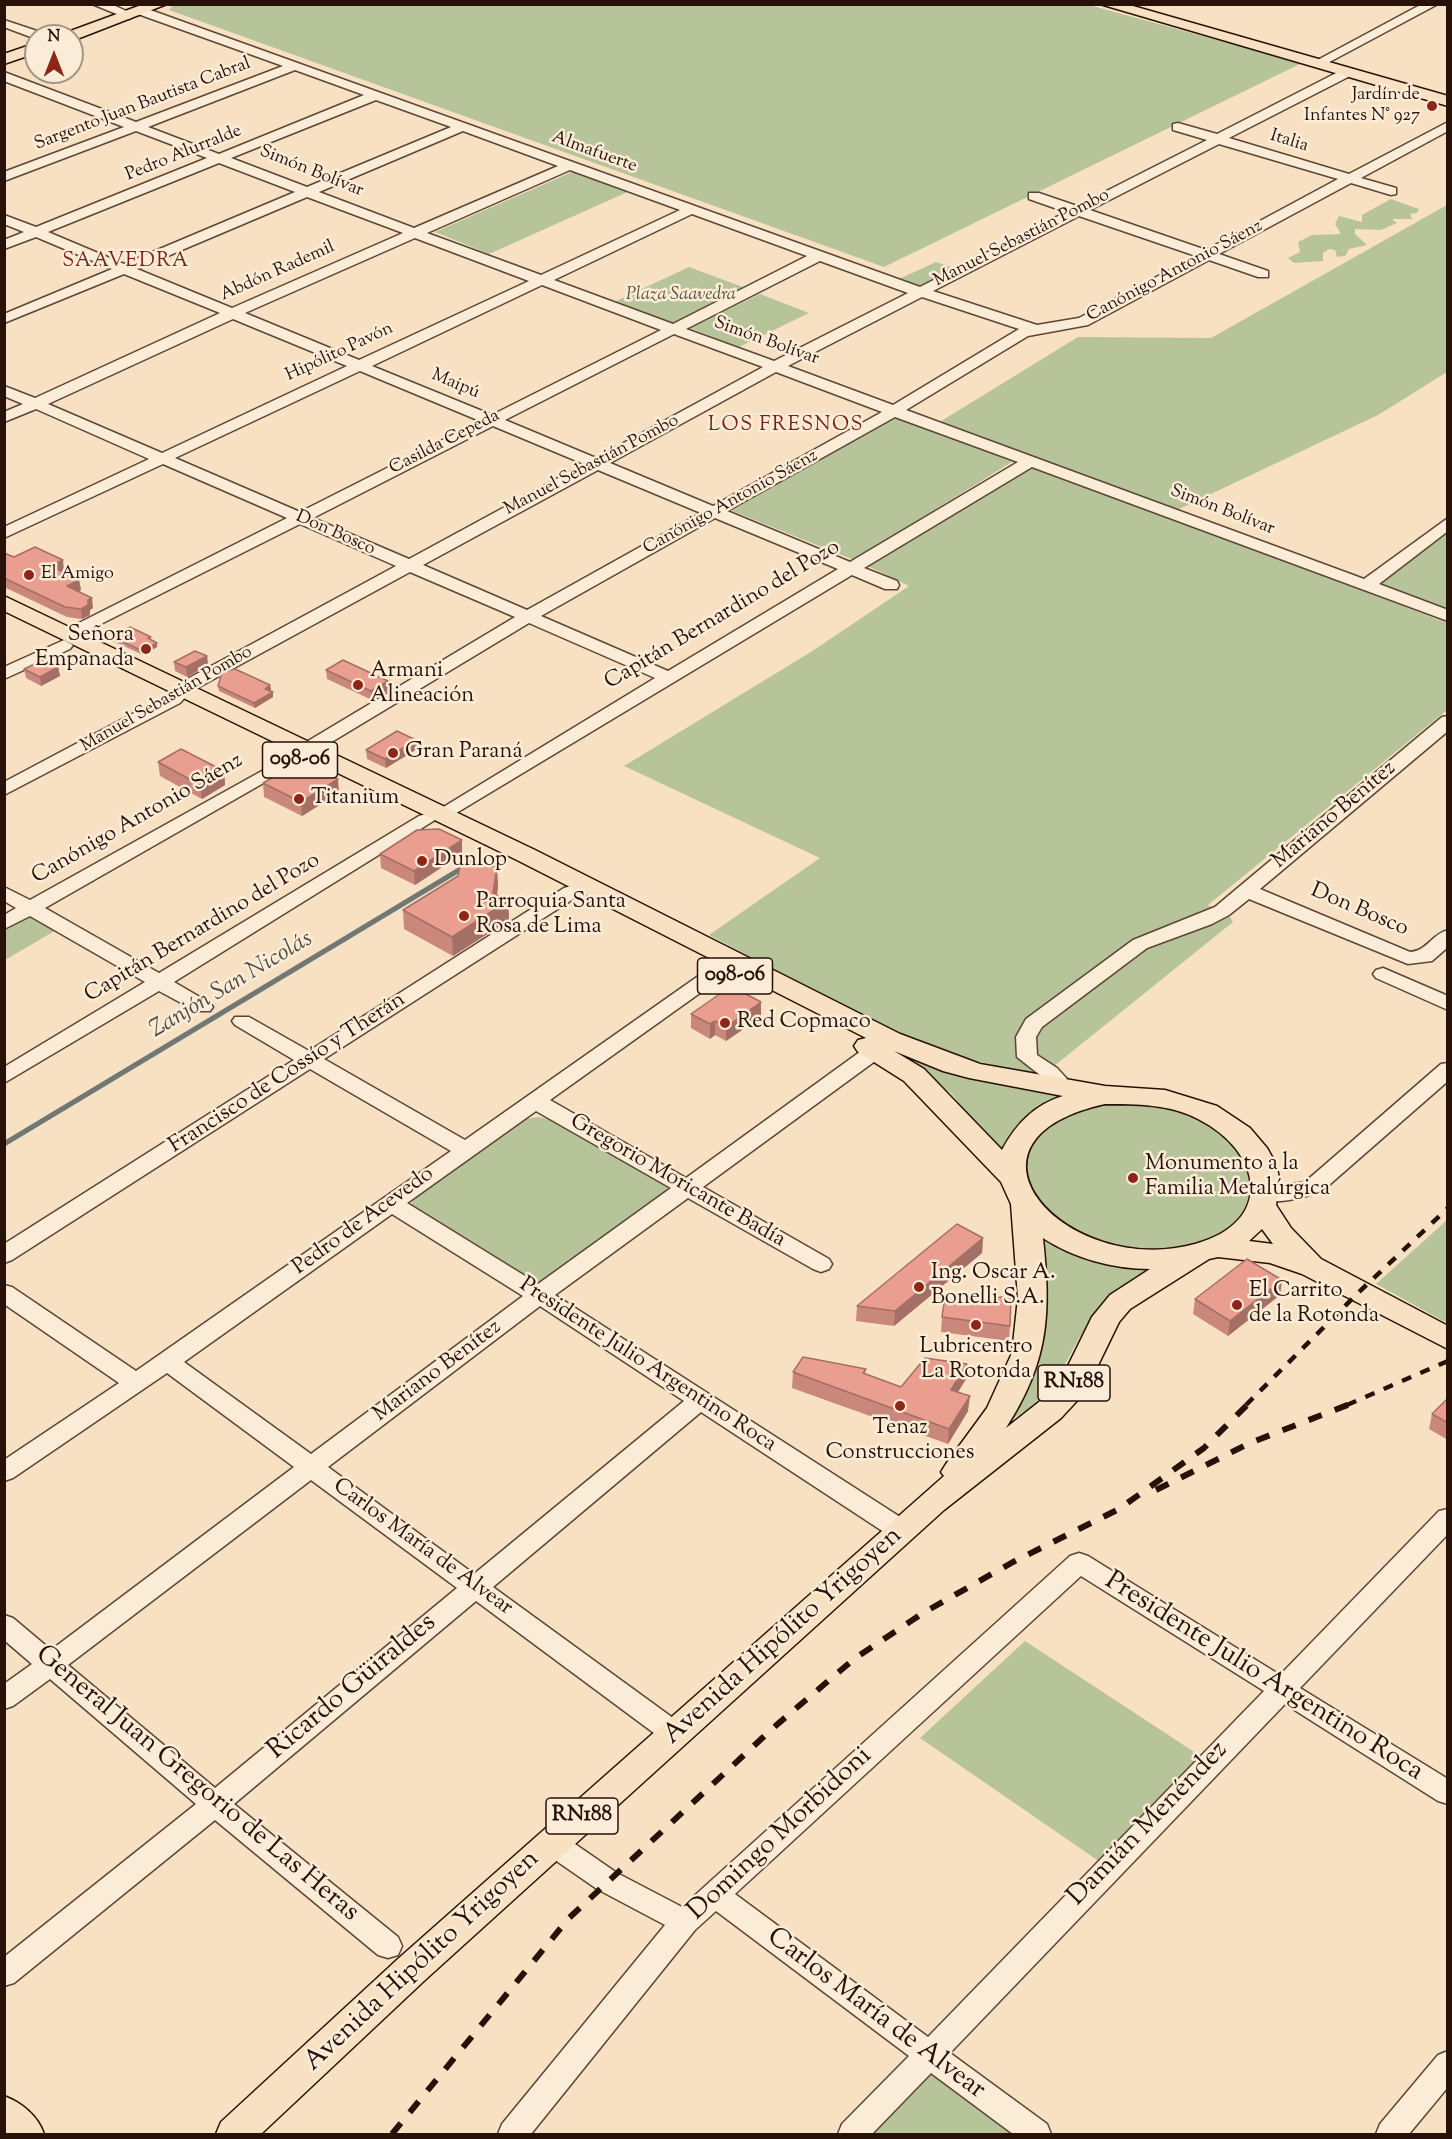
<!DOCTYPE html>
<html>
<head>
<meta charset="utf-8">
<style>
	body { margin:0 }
	#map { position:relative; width:1452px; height:2139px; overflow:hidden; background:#f8e1c2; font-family:"Sorts Mill Goudy",serif }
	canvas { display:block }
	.frame { position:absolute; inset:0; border:6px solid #271108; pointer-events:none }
	.north { position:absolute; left:24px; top:24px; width:60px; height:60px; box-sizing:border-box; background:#faecd7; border:2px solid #a69484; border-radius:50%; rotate:0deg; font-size:16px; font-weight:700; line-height:24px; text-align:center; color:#271108 }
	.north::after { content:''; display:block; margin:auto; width:21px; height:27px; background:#8f2418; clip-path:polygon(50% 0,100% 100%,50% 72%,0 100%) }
</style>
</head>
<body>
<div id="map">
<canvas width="1452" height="2139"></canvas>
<div class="frame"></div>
<div class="north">N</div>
</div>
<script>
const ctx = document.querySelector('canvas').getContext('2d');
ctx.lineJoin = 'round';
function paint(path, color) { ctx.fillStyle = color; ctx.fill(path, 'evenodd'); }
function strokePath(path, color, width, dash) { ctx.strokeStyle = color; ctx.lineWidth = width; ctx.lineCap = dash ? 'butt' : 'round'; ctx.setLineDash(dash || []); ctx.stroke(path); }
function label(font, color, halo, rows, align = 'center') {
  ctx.font = font + ' "Sorts Mill Goudy",serif'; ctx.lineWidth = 5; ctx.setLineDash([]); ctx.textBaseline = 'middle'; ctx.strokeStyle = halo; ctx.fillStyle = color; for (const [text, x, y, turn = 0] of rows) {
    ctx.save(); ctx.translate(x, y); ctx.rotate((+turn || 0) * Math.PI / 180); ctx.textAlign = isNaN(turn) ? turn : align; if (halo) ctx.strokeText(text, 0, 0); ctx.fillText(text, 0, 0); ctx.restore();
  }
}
paint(new Path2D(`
	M174 4 1089 5 1302 63 884 267 169 10Z
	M572 172H581L632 190 489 254 435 232Z
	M1391 199 1419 209 1417 213 1410 214 1412 219H1392L1397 223 1381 230 1355 229V234L1367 245 1349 249 1345 256 1337 257 1335 250 1329 249 1323 253V261L1294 263 1288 258 1300 252 1298 242 1312 235 1341 234 1335 224 1339 216 1362 222V215Z
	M1447 205V372L1378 415 1175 511 938 423 1078 337 1211 338Z
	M936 262 956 269 921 286 899 279Z
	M689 267 748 289 674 325 614 302Z
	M760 294 809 313 739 347 690 328Z
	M897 415 1015 460 854 560 730 510Z
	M1032 465 1447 623V710L1208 905 1228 914 1233 922 1043 1075C1008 1069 974 1062 940 1050 860 1021 785 975 709 935L820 858 624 766 814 650 909 586 868 566Z
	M1447 531V613L1377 586Z
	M30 912 58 929 5 960 4 927Z
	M902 1054 1069 1095 1005 1159 951 1093Z
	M1117 1100 1177 1108 1226 1133 1252 1171 1253 1191 1245 1210 1230 1227 1208 1240 1180 1248 1153 1251 1125 1249 1073 1234 1026 1188 1023 1154 1063 1113Z
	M538 1117 548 1119 666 1186 670 1192 541 1288 412 1209V1198L526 1119Z
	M1447 1220V1323L1376 1284Z
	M1036 1234 1167 1263C1146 1271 1124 1281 1108 1298 1067 1340 1067 1394 1004 1423L1036 1367 1044 1325Z
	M1025 1641 1205 1759 1103 1864 920 1738Z
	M935 2068 1022 2134H871Z`), '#b7c499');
strokePath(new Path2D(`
	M4 1144 479 858`), '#717775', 5);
const minor = new Path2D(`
	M92 4H111L135 15 129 19Z
	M1422 4H1438L1322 66H1314L1312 63Z
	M142 7 920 287 1066 212 1029 199V193H1039L1077 206 1207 140 1173 130V124L1178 123 1217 134 1344 69H1352V75L1229 138 1349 174 1448 122V131L1361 178 1396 188V194L1391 195 1351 183 1219 254 1268 271V277H1258L1209 260 1088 325 1028 336 906 410 1364 579 1448 518V531L1379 584 1448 610V621L1032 467 864 568 897 581 899 585 897 589H885L852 575 448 818 441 820 432 814 655 678 529 623 315 752H303L300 748 303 744 515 617 410 572 190 692 180 703 4 795V782L168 695 178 684 396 566 300 524 71 639 62 634 65 630 287 518 163 464 4 538V527L149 459 36 409 4 422V412L23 404 4 396V386L35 398 220 313 124 274 4 323V314L112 269 36 237 4 249V240L24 232 4 224V215L36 227 207 158 136 131 4 181V172L124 127 4 81V72L136 122 283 66 138 14 136 11ZM295 70 364 95 219 154 148 127ZM376 100 451 127 307 187 231 158ZM463 131 558 166 414 228 319 192ZM1219 144 1338 179 1206 250 1090 210ZM219 163 295 192 124 264 48 232ZM570 170 680 210 541 275 427 233ZM307 197 403 233 232 308 137 269ZM692 214 807 256 673 324 554 280ZM1079 216 1196 256 1079 318 1037 325 933 291ZM415 238 529 281 359 360 245 313ZM820 261 908 293 774 361 686 329ZM542 285 661 330 492 415 372 366ZM922 297 1019 329 893 405 788 366ZM233 319 347 366 162 453 48 404ZM674 334 763 367 596 458 505 420ZM360 371 480 421 300 512 175 458ZM776 372 882 412 713 506 610 463ZM895 417 1018 462 850 562 727 511ZM493 426 584 464 409 559 313 518ZM598 470 701 513 527 610 423 565ZM715 518 838 569 668 671 541 616Z
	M4 20 43 33 45 36H36V39L4 27Z
	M64 640 73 645 70 649 4 679V667Z
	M1448 716V731L1260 889 1410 952C1427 951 1432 934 1448 930V947L1432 961 1408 964 1249 899 1229 915 1212 924 1147 948 1042 1027 1036 1037 1037 1055 1057 1068 1067 1079 1058 1091H1044L1040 1086 1045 1079 1017 1057 1016 1037 1026 1019 1133 940 1215 907 1442 717Z
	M296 752 305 757 302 761 45 908 159 973 419 816 426 814 435 820 174 982 210 1003 213 1007 210 1011H196L159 991 4 1083V1067L145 982 30 916 4 929V915L16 908 4 901V887L30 900Z
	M571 886 578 888 581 892 578 896 324 1059 465 1140 714 965H728L731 969 728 973 550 1100 686 1178 868 1046H882L885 1051 882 1056 703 1187 829 1259 832 1264 829 1269 821 1272 813 1269 688 1198 555 1295 911 1524 914 1531 911 1538 902 1540 893 1538 701 1412 493 1587 684 1726 688 1734 684 1742 675 1745 666 1742 476 1601 234 1804 398 1937 402 1946 398 1955 388 1958 378 1955 215 1820 14 1983 4 1986V1957L196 1804 50 1679 13 1706 4 1709V1684L32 1664 4 1640V1615L13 1618 51 1650 294 1467 167 1373 13 1478 4 1481V1460L119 1383 4 1304V1285L12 1287 136 1371 451 1151 310 1069 12 1260 4 1263V1244L294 1060 235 1025 232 1021 235 1017H249L309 1051 564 888ZM536 1111 671 1188 538 1284 407 1203ZM392 1214 523 1296 311 1454 184 1362ZM540 1306 684 1401 474 1574 328 1467ZM311 1480 457 1588 215 1788 68 1665Z
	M1383 968 1448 996V1010L1376 978 1373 974 1376 970Z
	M1448 1063V1081L1321 1192C1301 1198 1278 1205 1257 1199L1254 1194 1257 1189 1305 1182 1441 1064Z
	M1448 1509V1534L1300 1688 1448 1779V1804L1438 1801 1285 1704 950 2053 1047 2124 1051 2134H1013L931 2073 872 2134H838L842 2124 909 2056 716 1911 695 1930 531 2134H498L502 2124 665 1925 597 1889 542 1851 538 1843 542 1835 552 1832 562 1835 617 1873 682 1907 1070 1556 1079 1553 1088 1556 1280 1675 1439 1511ZM1081 1576 1264 1691 928 2037 735 1894Z
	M1448 2051V2087L1409 2134H1376L1380 2124 1438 2055Z`);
const major = new Path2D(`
	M144 4H167L77 39 72 40V36H63L65 33Z
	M1100 4H1126L1448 96V106Z
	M36 43V53L4 64V54Z
	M4 596 535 850 900 1034 980 1064 1105 1086 1165 1090 1217 1106 1250 1128 1267 1148 1276 1164 1280 1182 1276 1205 1291 1228 1321 1259 1448 1326V1349L1302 1274 1270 1263 1218 1257 1209 1259 1130 1309 1119 1322 1085 1392 1061 1418 944 1510 425 1980 261 2134H216L221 2122 399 1958 944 1476 941 1472 946 1464 987 1408 1012 1353 1018 1298 1011 1204 1001 1182 904 1081 858 1052 854 1046 858 1040 866 1038 517 860 4 611ZM894 1051 943 1071 969 1078 1063 1096C1034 1105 1016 1124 1002 1150L924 1069ZM1105 1104C1137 1104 1169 1104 1198 1119 1263 1152 1275 1222 1195 1244 1067 1279 939 1141 1105 1104ZM1262 1229 1273 1244 1249 1241ZM1043 1238C1073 1258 1113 1269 1150 1269L1110 1295 1092 1317 1062 1378 1039 1402 1006 1428C1049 1361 1051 1315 1043 1238Z
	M4 2096C22 2103 38 2116 44 2134H4Z`);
strokePath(minor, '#5b4536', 3);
strokePath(major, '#271108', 3);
paint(minor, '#faecd7');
paint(major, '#f8e1c2');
strokePath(new Path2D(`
	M1246 1405 1359 1292 1448 1208
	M1347 1405 1448 1361`), '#271108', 4.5, [10, 10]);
strokePath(new Path2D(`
	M1156 1490 1250 1443 1350 1404
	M392 2134 569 1918 773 1728 854 1659 923 1613 1013 1562 1119 1509 1204 1448 1248 1404`), '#271108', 6, [14, 14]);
paint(new Path2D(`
	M4 553 14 557 64 570 61 571 79 580 81 590 78 591 93 608 90 610V615L82 619 67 617 4 587Z
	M112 636 151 640 157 647 143 655 113 641Z
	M207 656 208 665 187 677 175 671 174 662Z
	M58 667 60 676 41 686 26 678 24 669Z
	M326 670 388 681 389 690 372 700 327 679Z
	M270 685 271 690 270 691 273 692V697L255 708 219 691 218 686Z
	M416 740 417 749 386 768 367 759 366 750Z
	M158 762 224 771 225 785 202 799 160 776Z
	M263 783 339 793 302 816 264 797Z
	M380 854H462L415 885 381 868Z
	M498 885 497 895 508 901 509 920 453 956 404 929 403 910Z
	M761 1002V1017L726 1041 715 1035 710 1039 691 1028V1014Z
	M983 1238 982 1253 894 1326 856 1321 857 1306Z
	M1282 1280 1280 1295 1228 1336 1193 1314 1195 1299Z
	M942 1317 1010 1326 1009 1341 941 1332Z
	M967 1364 966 1379 958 1392 968 1411 948 1444 792 1388 793 1372 866 1369 865 1374 901 1387Z
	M1448 1398V1440L1429 1429 1432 1414Z`), '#c9887b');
paint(new Path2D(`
	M63 560 64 570 52 576 51 566Z
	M79 580 81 590 69 596 67 586Z
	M92 598 93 608 90 610V615L82 619 81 609 88 600Z
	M157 643V647L143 655 142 651Z
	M207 656 208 665 187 677 186 667Z
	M58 667 60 676 41 686 40 677Z
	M388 681 389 690 372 700 371 691Z
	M270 685 271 690 266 693 265 689Z
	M273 692V697L255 708 254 703Z
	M416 740 417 749 386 768 385 759Z
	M224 771 225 785 202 799 200 785Z
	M338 779 339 793 302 816 301 802Z
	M462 840V854L415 885 414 871Z
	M497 866 498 885 495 910 508 901 509 920 453 956 452 937 493 893Z
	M761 1002V1017L726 1041V1027Z
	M715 1021V1035L710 1039V1024Z
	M983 1238 982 1253 894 1326 895 1311Z
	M1282 1280 1280 1295 1228 1336 1230 1321Z
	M967 1364 966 1379 950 1405 951 1390Z
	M970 1396 968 1411 948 1444 949 1429Z`), '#a46f64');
const building = new Path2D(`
	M35 547 63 560 51 566 79 580 67 586 92 598 88 600V605L81 609 65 607 4 578V553L14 557Z
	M130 627 151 637 148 638 157 643 142 651 112 636Z
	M195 651 207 656 186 667 174 662Z
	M43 660 58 667 40 677 24 669Z
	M343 660 388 681 371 691 326 670Z
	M235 669 270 685 265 689 273 692 254 703 218 686 222 672Z
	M397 731 416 740 385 759 366 750Z
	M181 749 224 771 200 785 158 762Z
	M308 765 338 779 301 802 263 783 293 766Z
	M439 829 462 840 414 871 380 854 417 830Z
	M460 866H497L493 893 508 901 452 937 403 910 458 876Z
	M731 986 761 1002 726 1027 715 1021 710 1024 691 1014Z
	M957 1224 983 1238 895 1311 857 1306Z
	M1247 1259 1282 1280 1230 1321 1195 1299Z
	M1011 1296 1010 1326 942 1317 944 1303Z
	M803 1357 866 1369 863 1373 901 1387 925 1358 967 1364 951 1390 970 1396 949 1429 793 1372Z
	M1448 1398V1423L1432 1414Z`);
paint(building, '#ea9e8f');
strokePath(building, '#a46f64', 1.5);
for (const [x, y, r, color] of [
	[1432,106,6,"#8f2418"],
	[29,575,6,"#8f2418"],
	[146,649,6,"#8f2418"],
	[358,685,6,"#8f2418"],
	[393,753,6,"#8f2418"],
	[299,799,6,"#8f2418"],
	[422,861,6,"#8f2418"],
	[464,916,6,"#8f2418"],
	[725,1023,6,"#8f2418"],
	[1133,1178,6,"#8f2418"],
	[919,1287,6,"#8f2418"],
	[1237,1305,6,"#8f2418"],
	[976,1325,6,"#8f2418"],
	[900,1406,6,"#8f2418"]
]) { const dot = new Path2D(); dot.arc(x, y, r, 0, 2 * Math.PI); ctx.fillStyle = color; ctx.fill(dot); strokePath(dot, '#faecd7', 2); }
label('18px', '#271108', '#faecd7', [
	["Jardín de",1420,96],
	["Infantes N° 927",1420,117],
	["El Amigo",41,575,"left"]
], 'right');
label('18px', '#271108', '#faecd7', [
	["Sargento Juan Bautista Cabral",143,105,-21],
	["Italia",1289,142,17],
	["Almafuerte",594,153,20],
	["Pedro Alurralde",184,154,-22],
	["Simón Bolívar",311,172,22],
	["Manuel Sebastián Pombo",1022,239,-27],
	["Abdón Rademil",278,272,-24],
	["Canónigo Antonio Sáenz",1175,272,-28],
	["Simón Bolívar",766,342,20],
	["Hipólito Pavón",340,353,-25],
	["Maipú",455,385,23],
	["Casilda Cepeda",445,443,-27],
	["Manuel Sebastián Pombo",592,466,-28],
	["Canónigo Antonio Sáenz",731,503,-29],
	["Simón Bolívar",1222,511,21],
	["Don Bosco",335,534,24],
	["Manuel Sebastián Pombo",167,700,-30]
]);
label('italic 18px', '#59503b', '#faecd7', [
	["Plaza Saavedra",681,296]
]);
ctx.letterSpacing = '1.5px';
label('20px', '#7a1f14', '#faecd7', [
	["SAAVEDRA",126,263],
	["LOS FRESNOS",786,427]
]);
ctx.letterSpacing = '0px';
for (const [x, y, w] of [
	[300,760,75],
	[735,976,75],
	[1074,1383,72],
	[582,1816,72]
]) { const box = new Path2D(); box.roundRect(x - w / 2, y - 18, w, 36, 4.5); ctx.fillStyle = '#faecd7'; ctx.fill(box); strokePath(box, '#271108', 1.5); }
label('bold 21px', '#271108', null, [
	["098-06",300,760],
	["098-06",735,976],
	["RN188",1074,1383],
	["RN188",582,1816]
]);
label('22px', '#271108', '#faecd7', [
	["Capitán Bernardino del Pozo",723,616,-31],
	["Mariano Benítez",1335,816,-40],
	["Canónigo Antonio Sáenz",138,820,-30],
	["Don Bosco",1359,911,23],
	["Capitán Bernardino del Pozo",203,929,-31],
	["Francisco de Cossío y Therán",288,1074,-33],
	["Gregorio Moricante Badía",677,1182,30],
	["Pedro de Acevedo",364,1222,-36],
	["Presidente Julio Argentino Roca",647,1366,33],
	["Mariano Benítez",438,1372,-37],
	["Carlos María de Alvear",422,1548,36]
]);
label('22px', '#271108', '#faecd7', [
	["Señora",134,636,"right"],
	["Empanada",134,661,"right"],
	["Armani",370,672],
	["Alineación",370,697],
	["Gran Paraná",405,753],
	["Titanium",311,799],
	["Dunlop",434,861],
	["Parroquia Santa",476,903],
	["Rosa de Lima",476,928],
	["Red Copmaco",737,1023],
	["Monumento a la",1145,1165],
	["Familia Metalúrgica",1145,1190],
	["Ing. Oscar A.",931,1274],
	["Bonelli S.A.",931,1299],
	["El Carrito",1249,1292],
	["de la Rotonda",1249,1317],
	["Lubricentro",976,1348,"center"],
	["La Rotonda",976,1373,"center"],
	["Tenaz",900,1429,"center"],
	["Construcciones",900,1454,"center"]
], 'left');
label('italic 24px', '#524c47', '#faecd7', [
	["Zanjón San Nicolás",232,986,-31]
]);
label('27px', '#271108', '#faecd7', [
	["Avenida Hipólito Yrigoyen",784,1637,-42],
	["Presidente Julio Argentino Roca",1263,1678,32],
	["Ricardo Güiraldes",353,1688,-40],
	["General Juan Gregorio de Las Heras",196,1785,40],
	["Damián Menéndez",1149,1825,-46],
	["Domingo Morbidoni",781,1835,-43],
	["Avenida Hipólito Yrigoyen",423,1962,-43],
	["Carlos María de Alvear",875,2015,37]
]);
</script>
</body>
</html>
